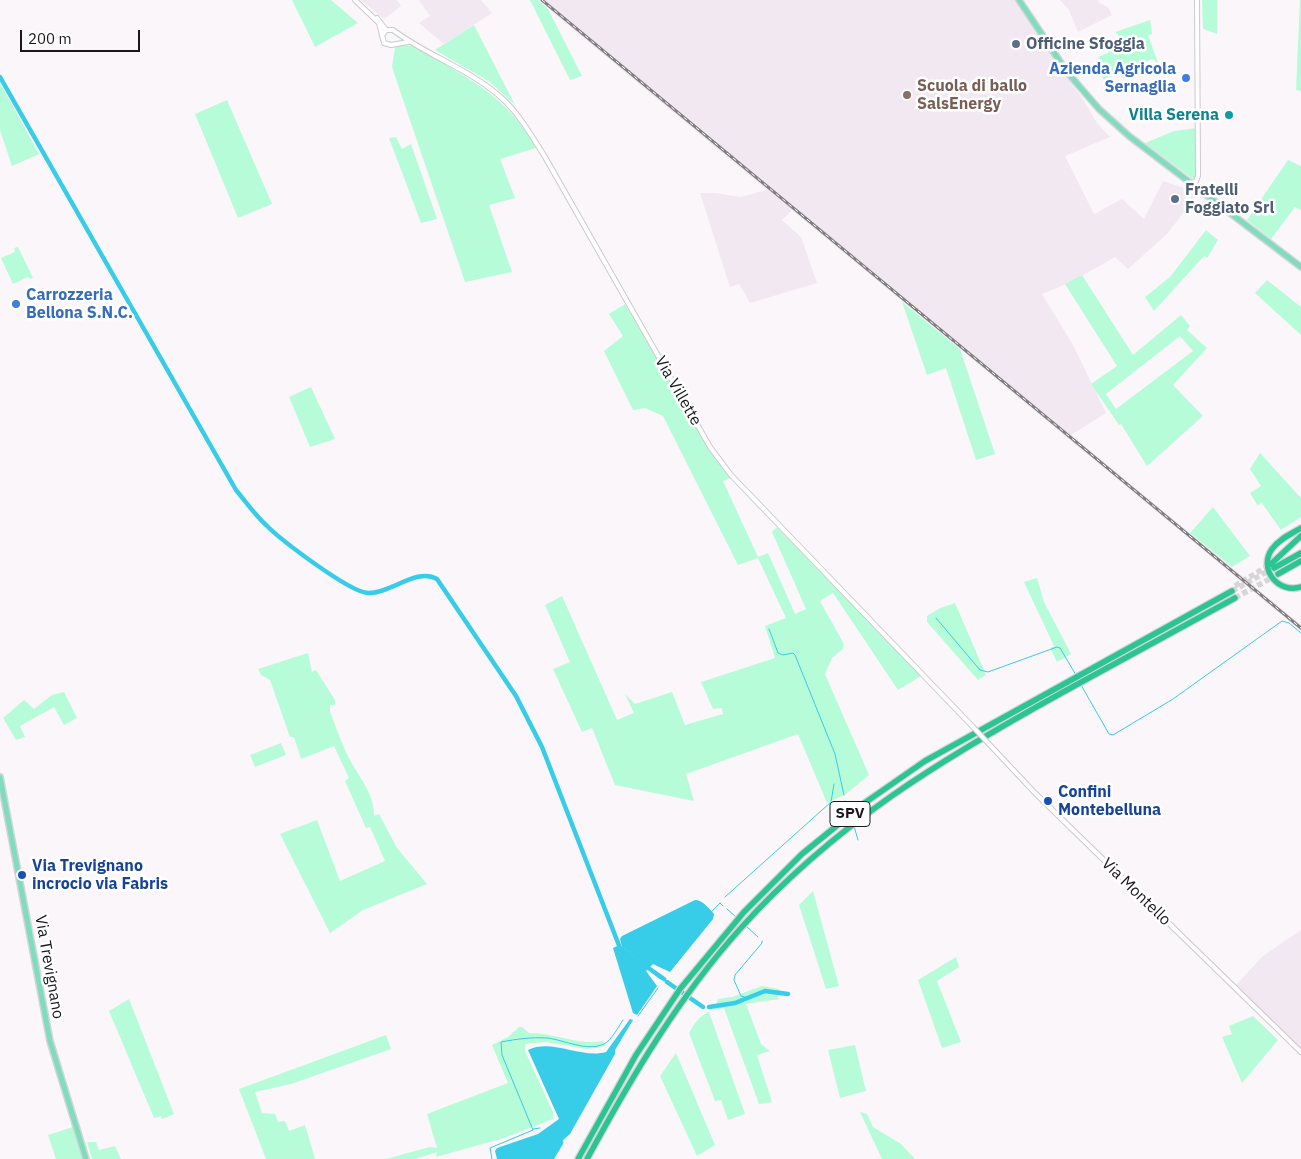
<!DOCTYPE html>
<html>
<head>
<meta charset="utf-8">
<style>
	body { margin:0 }
	#map { position:relative; width:1301px; height:1159px; overflow:hidden; background:#faf6fa; font-family:"IBM Plex Sans",sans-serif }
	canvas { display:block }
	.scale { position:absolute; left:20px; top:30px; width:120px; height:22px; box-sizing:border-box; border:2px solid #1a181a; border-top:0; padding-left:6px; font-size:15px; line-height:18px; white-space:nowrap; color:#1a181a; -webkit-text-stroke:4px #fff; paint-order:stroke }
</style>
</head>
<body>
<div id="map">
<canvas width="1301" height="1159"></canvas>
<div class="scale">200 m</div>
</div>
<script>
const ctx = document.querySelector('canvas').getContext('2d');
ctx.lineJoin = 'round';
function paint(path, color) { ctx.fillStyle = color; ctx.fill(path, 'evenodd'); }
function strokePath(path, color, width, dash) { ctx.strokeStyle = color; ctx.lineWidth = width; ctx.lineCap = dash ? 'butt' : 'round'; ctx.setLineDash(dash || []); ctx.stroke(path); }
function label(font, color, halo, rows, align = 'center') {
  ctx.font = font + ' "IBM Plex Sans",sans-serif'; ctx.lineWidth = 5; ctx.setLineDash([]); ctx.textBaseline = 'middle'; ctx.strokeStyle = halo; ctx.fillStyle = color; for (const [text, x, y, turn = 0] of rows) {
    ctx.save(); ctx.translate(x, y); ctx.rotate((+turn || 0) * Math.PI / 180); ctx.textAlign = isNaN(turn) ? turn : align; if (halo) ctx.strokeText(text, 0, 0); ctx.fillText(text, 0, 0); ctx.restore();
  }
}
paint(new Path2D(`
	M361 0H397L401 6 384 19Z
	M419 0H481L492 13 444 44 419 23 430 16Z
	M538 0H1015L1065 75 1081 96 1097 123 1110 137 1065 156 1094 214 1122 199 1144 219 1163 181 1199 193 1167 234 1128 269 1115 257 1069 283 1042 294 1073 345 1106 413 1071 435 1301 625V631L792 210 782 220 801 237 817 283 750 303 739 284 730 287 700 193H715L740 197 767 190Z
	M1060 0H1098L1099 3 1108 7 1112 15 1078 32 1069 10Z
	M1301 930V1052L1234 987 1263 956Z`), '#f2e8f2');
paint(new Path2D(`
	M292 0H331L358 23 315 47Z
	M530 0H538L548 9 582 76 570 80Z
	M1202 0H1217V34L1203 29Z
	M1300 0H1301V91L1296 90Z
	M1150 20 1152 34 1148 35 1158 63 1152 59 1104 80 1098 70 1105 66 1098 57 1108 53 1119 36 1115 32Z
	M474 25 515 105 490 82 435 50Z
	M401 44C417 46 432 56 446 65 487 89 512 106 536 148L500 159 515 198 489 205 512 272 465 282 394 73 392 66 395 47Z
	M0 83 39 154 12 166 0 130Z
	M227 100 272 204 238 218 195 114Z
	M1197 128V182L1145 143 1174 131Z
	M396 137 402 149 411 144 437 219 421 223 389 138Z
	M1288 160 1301 166V210L1295 207 1271 239 1247 220Z
	M1206 230 1218 240 1207 258 1204 256 1154 311 1145 297 1170 277Z
	M18 247 33 278 30 279 28 277 13 284 1 258 15 252 14 248Z
	M1082 275 1133 355 1181 315 1190 326 1187 330 1207 348 1173 385 1203 416 1147 466 1121 424 1119 425 1091 384 1117 366 1065 284ZM1180 336 1193 351 1116 409 1106 394Z
	M1267 280 1301 307V335L1255 293Z
	M902 302 960 349 995 454 976 460 946 368 927 375Z
	M625 304 709 449 731 478 723 481 758 557 768 553 795 614 806 609 772 532 777 527 921 676 898 690 833 593 820 601 844 644 843 649 832 658 825 674 869 775 846 794 827 803 798 734 686 774 694 801 615 785 592 728 582 732 553 669 570 662 545 605 562 596 617 720 634 713 625 694 635 704 672 692 685 725 723 714 722 708 713 709 701 682 775 658 765 626 786 618 758 558 738 565 663 416 645 408 633 410 604 351 623 336 609 314Z
	M311 387 335 439 310 447 289 397Z
	M1260 453 1301 498V517L1281 530 1261 502 1258 506 1250 493 1261 486 1250 469Z
	M1213 507 1250 556 1232 567 1190 533Z
	M1037 578 1044 602 1071 654 1057 662 1050 648 1054 646 1024 582Z
	M955 603 986 675 978 680 927 622V616L940 608Z
	M308 653 312 672 316 670 335 700V705H330V711C335 725 340 739 346 752 355 773 375 792 374 816L379 814 397 848 427 884 363 910 330 933 280 834 317 820 340 881 385 861 370 827 366 828 345 781 349 778 334 746 301 759 294 737H290L270 680 261 675 258 669Z
	M64 692 77 718 64 725 54 707 20 726 25 737 16 740 3 718 24 700 34 709 52 695Z
	M281 743 286 755 255 767 250 755Z
	M813 891 839 986 826 989 799 905Z
	M956 957 959 967 937 981 961 1042 942 1048 918 980Z
	M762 986 779 989 782 995 772 993 777 995 779 999 746 1004 761 1044 770 1051 757 1055 772 1102 759 1104 724 1008 714 1010 718 999 732 997Z
	M129 999 174 1114 162 1119 161 1116 154 1118 109 1011Z
	M709 1012 745 1114 728 1120 721 1100 715 1101 689 1033C694 1024 699 1016 709 1012Z
	M1253 1016 1278 1040 1242 1083 1222 1037 1232 1034 1229 1026Z
	M519 1027H522L529 1033C554 1032 578 1046 603 1041L606 1046 586 1049 547 1042 525 1044V1051L553 1112V1119L504 1138 436 1157 437 1152 415 1159H386L430 1147 437 1148 427 1114 508 1083 492 1045 508 1037Z
	M386 1035 391 1049 291 1084 255 1092 262 1113 275 1114 278 1122 285 1121 289 1131 305 1125 315 1159H266L239 1089Z
	M855 1045 866 1091 840 1098 828 1050Z
	M676 1053 715 1145 697 1156 660 1076Z
	M860 1112 867 1114 873 1127 901 1144 915 1159H882Z
	M73 1127 84 1159H56L48 1135Z
	M87 1142H96L99 1150 115 1146 121 1159H92Z`), '#b7fcd8');
paint(new Path2D(`
	M695 900C702 900 709 908 714 914L713 919 670 972 653 964 646 971 657 986 637 1015 633 1013 613 948 617 946 638 963 640 960 622 947 620 939 622 936Z
	M630 1019 633 1020 615 1050V1054L570 1134 563 1140V1144L554 1159H497L495 1151 497 1148 538 1134 559 1119 528 1050C552 1038 581 1059 606 1052Z`), '#37cce7');
strokePath(new Path2D(`
	M936 618 980 670 988 672 1057 647 1060 648 1076 675
	M769 629 778 653 783 655 793 653 795 655 835 754 844 795
	M1081 685 1109 734 1113 735 1173 699 1282 621 1289 623 1301 633
	M845 801 849 813
	M854 826 858 840
	M725 897 831 802 834 784
	M720 903 723 906
	M727 909 736 917
	M712 911 720 903
	M746 926 758 937
	M651 971 660 979
	M748 998 741 996 734 980 735 975 762 943V941
	M638 1016 658 988
	M533 1129 540 1128
	M492 1159 490 1148 533 1130 502 1055 501 1042C517 1039 531 1037 547 1038 565 1040 586 1052 604 1044 612 1040 618 1027 623 1020`), '#37cce7', 1);
strokePath(new Path2D(`
	M0 77 236 490C246 502 255 515 266 525 281 540 349 592 368 593 390 594 417 567 437 579L516 696 542 747 620 948 664 979
	M667 982 703 1007
	M709 1007 735 1003 765 991 788 994`), '#37cce7', 4.5);
strokePath(new Path2D(`
	M1235 586 1271 564
	M1232 591 1272 569
	M1235 598 1275 576`), '#d8d5d8', 5.5, [5.5, 3]);
const minor = new Path2D(`
	M355 0 379 23 384 43 391 45 408 42
	M377 18 386 30
	M382 36 386 30H393C427 56 473 70 505 101 521 117 533 138 545 157L710 447 731 475 974 728
	M1194 186 1198 176 1197 0
	M989 744 1035 793 1301 1052`);
const major = new Path2D(`
	M1019 0 1067 72 1099 109 1129 136 1301 267
	M0 777 50 1041 86 1159`);
const highway = new Path2D(`
	M1301 528C1291 534 1279 539 1272 549 1258 569 1278 594 1301 587
	M1271 564 1301 536
	M1274 568 1301 553
	M1278 574 1301 561
	M578 1159 636 1055 680 989 744 912 802 854 866 802 925 761 1232 591
	M587 1159C631 1078 678 998 740 929 835 823 942 759 1065 691 1122 660 1178 629 1235 598`);
strokePath(minor, '#cdc9cd', 6);
strokePath(major, '#d6d5d6', 8);
strokePath(highway, '#d6d5d6', 8);
strokePath(minor, '#fff', 4);
strokePath(major, '#80dcbe', 5);
strokePath(highway, '#2bc593', 5.5);
const rail = new Path2D(`
	M542 0 1301 628`);
strokePath(rail, '#807e80', 3);
strokePath(rail, '#fff', 1, [4]);
const minorBridge = new Path2D(`
	M974 728 989 744`);
strokePath(minorBridge, '#cdc9cd', 6, []);
strokePath(minorBridge, '#fff', 4);
for (const [x, y, r, color] of [
	[1016,44,5,"#5c6f8a"],
	[1186,78,5,"#3f7fe0"],
	[907,95,5,"#8d6e63"],
	[1229,115,5,"#0f9aa8"],
	[1175,199,5,"#5c6f8a"],
	[16,304,5,"#3f7fe0"],
	[1048,801,5,"#1a4fb4"],
	[22,875,5,"#1a4fb4"]
]) { const dot = new Path2D(); dot.arc(x, y, r, 0, 2 * Math.PI); ctx.fillStyle = color; ctx.fill(dot); strokePath(dot, '#fff', 2); }
for (const [x, y, w] of [
	[850,814,40]
]) { const box = new Path2D(); box.roundRect(x - w / 2, y - 12.5, w, 25, 4); ctx.fillStyle = '#fff'; ctx.fill(box); strokePath(box, '#1a181a', 1); }
label('bold 15px', '#1a181a', null, [
	["SPV",850,814]
]);
label('bold 16px', '#4e5e75', '#fff', [
	["Officine Sfoggia",1026,44],
	["Fratelli",1185,190],
	["Foggiato Srl",1185,208]
], 'left');
label('bold 16px', '#366cbe', '#fff', [
	["Azienda Agricola",1176,69],
	["Sernaglia",1176,87],
	["Carrozzeria",26,295,"left"],
	["Bellona S.N.C.",26,313,"left"]
], 'right');
label('bold 16px', '#785e54', '#fff', [
	["Scuola di ballo",917,86],
	["SalsEnergy",917,104]
], 'left');
label('bold 16px', '#0d838f', '#fff', [
	["Villa Serena",1219,115]
], 'right');
label('16px', '#1a181a', '#fff', [
	["Via Villette",678,391,60],
	["Via Montello",1136,892,44],
	["Via Trevignano",49,967,80]
]);
label('bold 16px', '#164399', '#fff', [
	["Confini",1058,792],
	["Montebelluna",1058,810],
	["Via Trevignano",32,866],
	["incrocio via Fabris",32,884]
], 'left');
</script>
</body>
</html>
